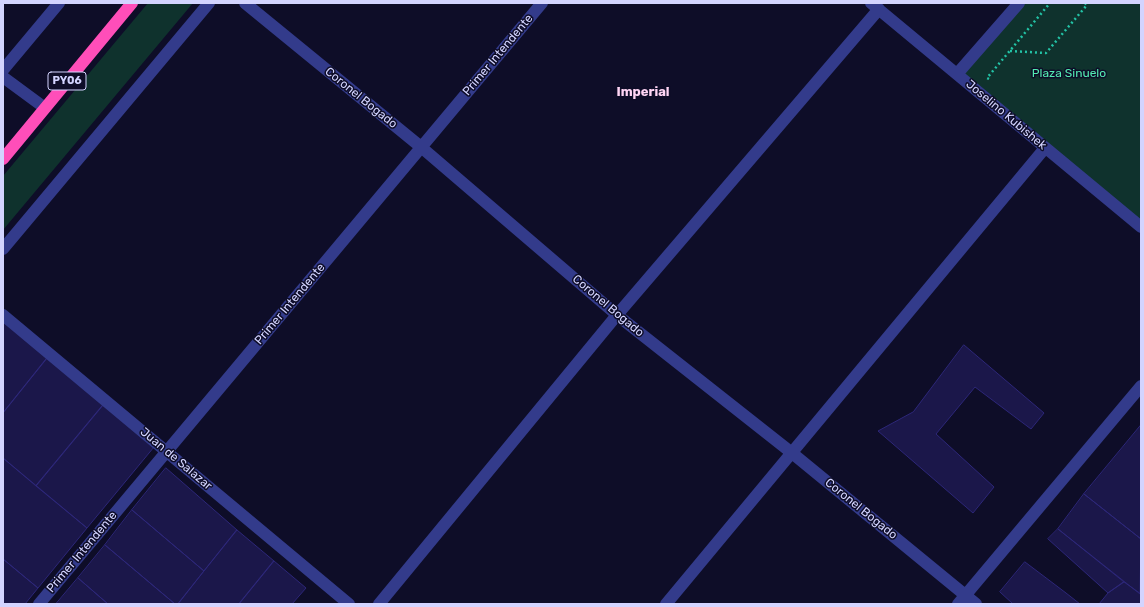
<!DOCTYPE html>
<html>
<head>
<meta charset="utf-8">
<style>
	body { margin:0 }
	#map { position:relative; width:1144px; height:607px; overflow:hidden; background:#0e0d28; font-family:Rubik,sans-serif }
	canvas { display:block }
	.frame { position:absolute; inset:0; border:4px solid #d3d4ff; pointer-events:none }
</style>
</head>
<body>
<div id="map">
<canvas width="1144" height="607"></canvas>
<div class="frame"></div>
</div>
<script>
const ctx = document.querySelector('canvas').getContext('2d');
ctx.lineJoin = 'round';
function paint(path, color) { ctx.fillStyle = color; ctx.fill(path, 'evenodd'); }
function strokePath(path, color, width, dash) { ctx.strokeStyle = color; ctx.lineWidth = width; ctx.lineCap = dash ? 'butt' : 'round'; ctx.setLineDash(dash || []); ctx.stroke(path); }
function label(font, color, halo, rows, align = 'center') {
  ctx.font = font + ' Rubik,sans-serif'; ctx.lineWidth = 3; ctx.setLineDash([]); ctx.textBaseline = 'middle'; ctx.strokeStyle = halo; ctx.fillStyle = color; for (const [text, x, y, turn = 0] of rows) {
    ctx.save(); ctx.translate(x, y); ctx.rotate((+turn || 0) * Math.PI / 180); ctx.textAlign = isNaN(turn) ? turn : align; if (halo) ctx.strokeText(text, 0, 0); ctx.fillText(text, 0, 0); ctx.restore();
  }
}
paint(new Path2D(`
	M148 3H193L3 230V176Z
	M1019 3H1141V227L957 74Z`), '#0f322d');
const building = new Path2D(`
	M3 322 48 357 3 413Z
	M964 345 1044 413 1031 429 975 387 936 434 994 487 973 513 878 431 913 412Z
	M48 357 104 404 36 486 3 458V413Z
	M104 404 154 447 87 528 36 486Z
	M1141 425V539L1084 494Z
	M3 458 87 528 38 588 3 559Z
	M166 468 237 530 204 571 132 510Z
	M1084 494 1141 539 1140 594 1058 529Z
	M132 510 204 571 178 604H175L105 545Z
	M1058 529 1124 582 1108 593 1048 539Z
	M237 530 274 561 239 604H178Z
	M105 545 175 604H108L78 578Z
	M3 559 38 588 25 604H3Z
	M274 561 306 588 292 604H239Z
	M1025 562 1066 593 1080 604H1013L1000 592Z
	M78 578 108 604H56Z
	M1124 582 1141 594V604H1099L1108 593Z`);
paint(building, '#1b174a');
strokePath(building, '#2d2779', 1);
strokePath(new Path2D(`
	M1010 51 1046 53 1087 5 1085 3
	M989 79 987 78 1050 3`), '#23c3a6', 2.5, [2, 3]);
strokePath(new Path2D(`
	M245 3 421 147 617 315 792 453 976 604
	M871 3 1141 227
	M3 70 59 3
	M957 74 1019 3
	M3 77 45 108
	M3 249 209 3
	M3 315 349 604
	M39 604 542 3
	M379 604 617 315 879 9
	M666 604 1045 148
	M958 604 1141 386`), '#333b8b', 12);
strokePath(new Path2D(`
	M3 159 132 3`), '#ff4eb9', 12);
for (const [x, y, w] of [
	[67,81,38]
]) { const box = new Path2D(); box.roundRect(x - w / 2, y - 9, w, 18, 3); ctx.fillStyle = '#0e0d28'; ctx.fill(box); strokePath(box, '#d3d4ff', 1); }
label('bold 11px', '#d3d4ff', null, [
	["PY06",67,81]
]);
label('12px', '#d3d4ff', '#0e0d28', [
	["Primer Intendente",498,55,-50],
	["Coronel Bogado",361,98,39],
	["Joselino Kubishek",1006,115,40],
	["Primer Intendente",290,304,-50],
	["Coronel Bogado",608,306,40],
	["Juan de Salazar",176,459,40],
	["Coronel Bogado",861,509,39],
	["Primer Intendente",82,552,-50]
]);
label('12px', '#53ebb2', '#0e0d28', [
	["Plaza Sinuelo",1069,74]
]);
label('bold 13px', '#ffd5f5', '#0e0d28', [
	["Imperial",643,92]
]);
</script>
</body>
</html>
